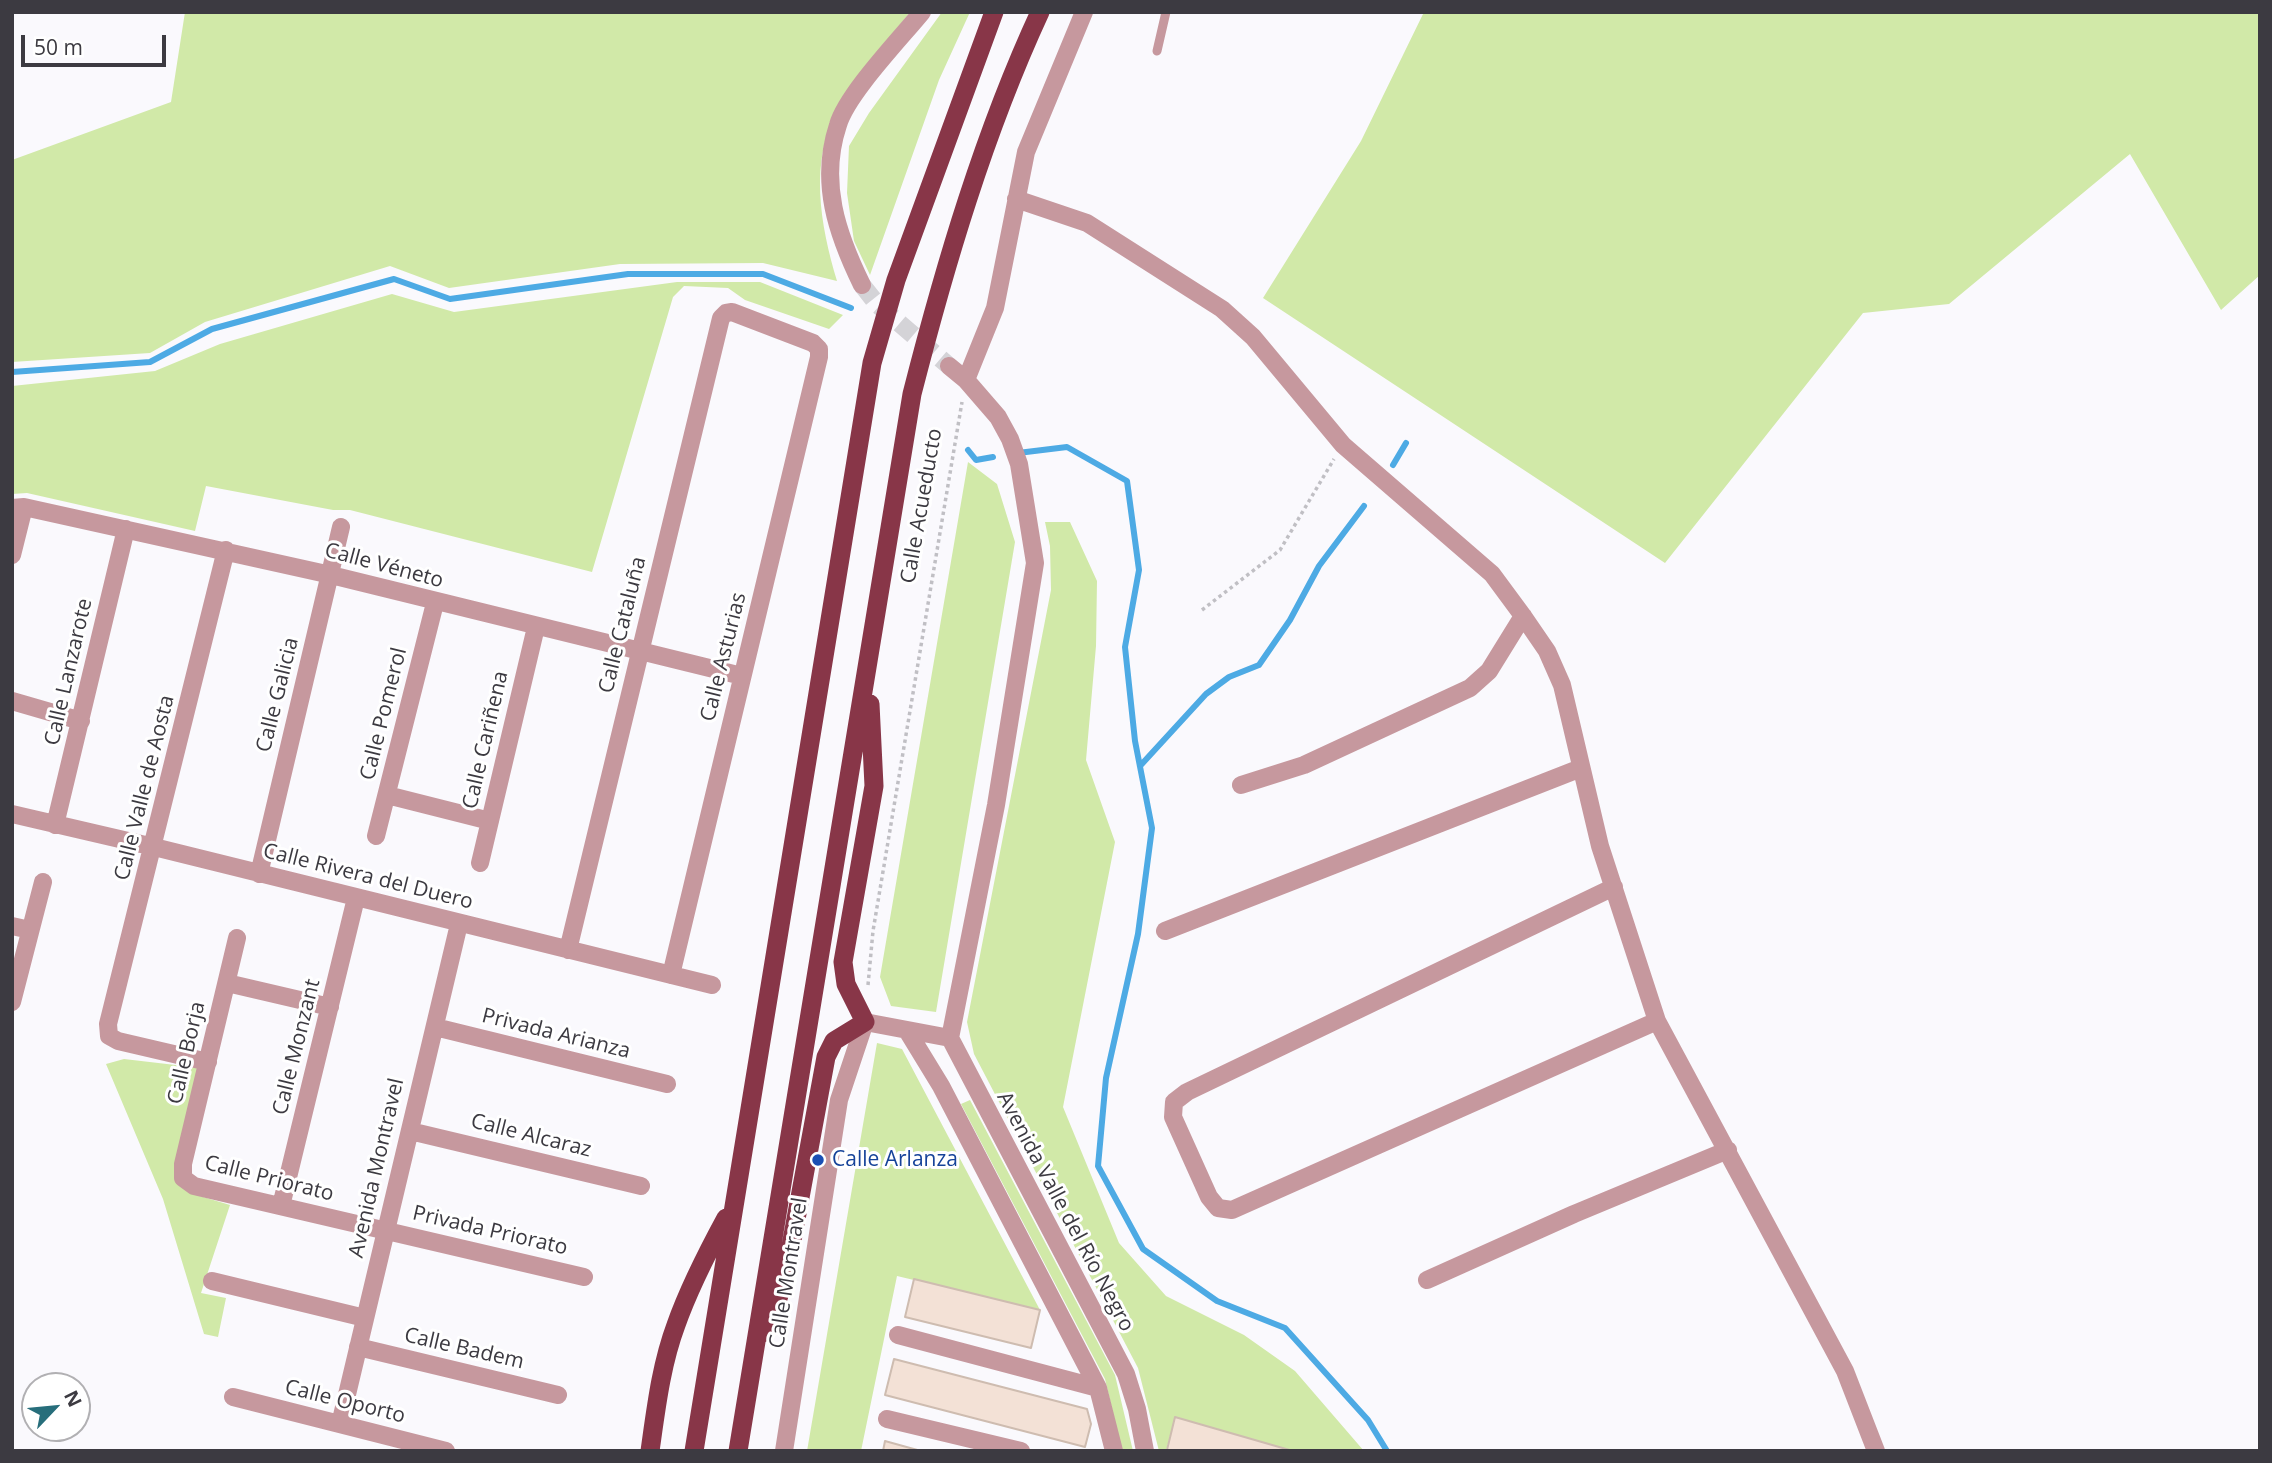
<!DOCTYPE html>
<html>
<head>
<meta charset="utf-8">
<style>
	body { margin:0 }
	#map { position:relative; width:2272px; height:1463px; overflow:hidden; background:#faf9fd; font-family:"Open Sans",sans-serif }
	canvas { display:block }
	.frame { position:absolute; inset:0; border:14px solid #3c3a41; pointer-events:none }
	.north { position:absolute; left:21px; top:1372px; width:70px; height:70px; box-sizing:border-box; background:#fff; border:2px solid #b1b0b3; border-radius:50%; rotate:64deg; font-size:19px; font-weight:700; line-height:28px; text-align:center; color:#3c3a41 }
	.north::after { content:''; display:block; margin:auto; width:24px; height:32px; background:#276e7b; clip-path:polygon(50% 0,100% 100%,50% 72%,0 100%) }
	.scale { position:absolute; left:21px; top:35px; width:145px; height:32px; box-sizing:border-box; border:4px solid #3c3a41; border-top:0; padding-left:9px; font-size:21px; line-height:24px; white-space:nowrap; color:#3c3a41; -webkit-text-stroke:5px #fff; paint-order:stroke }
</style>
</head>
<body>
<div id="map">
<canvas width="2272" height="1463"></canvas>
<div class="frame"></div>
<div class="north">N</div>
<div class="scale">50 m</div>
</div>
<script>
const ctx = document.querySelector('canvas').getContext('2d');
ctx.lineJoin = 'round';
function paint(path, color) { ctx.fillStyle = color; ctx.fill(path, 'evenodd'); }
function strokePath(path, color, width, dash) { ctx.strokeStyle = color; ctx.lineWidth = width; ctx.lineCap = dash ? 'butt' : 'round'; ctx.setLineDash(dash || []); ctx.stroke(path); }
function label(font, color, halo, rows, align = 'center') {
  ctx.font = font + ' "Open Sans",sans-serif'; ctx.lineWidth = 6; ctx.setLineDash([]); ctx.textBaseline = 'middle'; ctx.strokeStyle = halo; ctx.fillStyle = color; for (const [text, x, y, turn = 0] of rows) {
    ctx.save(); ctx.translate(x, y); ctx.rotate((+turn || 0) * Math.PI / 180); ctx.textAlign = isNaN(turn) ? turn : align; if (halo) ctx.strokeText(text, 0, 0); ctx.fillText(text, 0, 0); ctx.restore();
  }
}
paint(new Path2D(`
	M185 12H910C888 41 855 75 838 107 809 162 820 224 837 281L763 263 620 264 449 288 390 266 205 322 150 353 12 362V160L171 102Z
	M942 12H970L939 80 870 275 854 241 847 193 849 146 869 113Z
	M1424 12H2260V275L2221 310 2130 154 1949 304 1863 313 1665 563 1263 298 1361 141Z
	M677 282H760L843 315 829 329 745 300 728 288 684 286 673 297 592 572 350 510H333L206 486 195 531 27 493 12 494V386L155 371 220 344 392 294 454 312Z
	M968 462 997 484 1015 542 936 1012 891 1006 880 977Z
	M1045 522H1070L1097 581 1096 646 1086 760 1115 842 1063 1107 1119 1243 1166 1296 1244 1335 1295 1371 1364 1451H1293L1175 1417 1166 1451H1159L1138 1368 974 1054 967 1022 1051 590 1050 546Z
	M877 1043 902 1049 1040 1310 897 1276 861 1451H807Z
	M124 1059 201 1068 174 1172 190 1193 230 1205 201 1293 226 1298 218 1337 204 1334 163 1199 106 1064Z
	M970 1100 1115 1375 1133 1451H1122L1105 1379 961 1104Z`), '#d1e9a8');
strokePath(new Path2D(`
	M12 372 150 362 212 329 394 279 450 299 628 274H763L851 308
	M968 450 976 460 993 457
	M1018 453 1067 447 1127 481 1139 570 1125 647 1135 741 1152 828 1138 934 1106 1078 1098 1166 1143 1249 1217 1301 1285 1328 1368 1420 1387 1451
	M1393 465 1406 443
	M1140 766 1206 694 1229 677 1259 665 1290 620 1319 566 1364 506`), '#4daae4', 6);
const building = new Path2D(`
	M914 1279 1040 1310 1031 1348 905 1317Z
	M894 1359 1087 1409 1091 1424 1085 1447 885 1395Z
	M1175 1417 1293 1451 1167 1450Z
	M885 1441 921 1451H883Z`);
paint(building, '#f3e1d6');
strokePath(building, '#cebcb0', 2);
strokePath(new Path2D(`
	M862 285 877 304 949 366`), '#d4d3d7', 18, [18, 9]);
strokePath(new Path2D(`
	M1202 610 1280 550 1334 459
	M868 985 873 931 962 402`), '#c0bfc4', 3.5, [3.5, 3.5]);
strokePath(new Path2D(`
	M1157 51 1166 12`), '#c6989e', 9);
strokePath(new Path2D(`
	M1016 199 1087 223 1222 309 1253 337 1343 445 1492 574 1523 616 1547 651 1562 685 1600 846 1657 1021 1845 1371 1876 1451
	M862 285C837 234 819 182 838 125 847 94 900 39 922 12
	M949 366 966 380 998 417 1010 439 1019 464 1035 563 996 805 950 1038
	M966 380 995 308 1026 152 1084 12
	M12 508 24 507 331 575 742 676
	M12 555 24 507
	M12 701 81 721
	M1241 785 1304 765 1470 688 1489 671 1523 616
	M387 795 490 821
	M12 814 154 847 712 985
	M55 825 126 529
	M376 836 435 603
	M480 863 536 627
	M259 874 341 527
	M1614 887 1187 1092 1174 1102 1173 1117 1209 1197 1218 1208 1232 1210 1657 1021
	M12 926 30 930
	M1165 931 1581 768
	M237 938 183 1164V1178L194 1186 584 1277
	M568 950 721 318 726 313 732 312 813 343 819 349V357L671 975
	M227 983 330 1007
	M12 1002 43 882
	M435 1027 667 1084
	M908 1032 941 1086 1098 1388 1114 1451
	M950 1038 1126 1374 1137 1409 1145 1451
	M208 1062 118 1041 109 1036 108 1024 226 550
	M410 1131 641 1186
	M281 1206 356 898
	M1427 1280 1574 1214 1728 1150
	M212 1281 365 1318
	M898 1335 1098 1388
	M358 1347 558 1395
	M233 1397 446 1451
	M887 1419 1021 1451
	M340 1424 459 924
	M784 1451 839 1100 865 1022 950 1038`), '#c6989e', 18);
strokePath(new Path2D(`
	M761 1334 775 1308 786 1273 826 1057 834 1041 865 1022 846 984 843 962 874 786 870 704
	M650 1451C656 1409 661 1365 676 1325 689 1288 707 1253 726 1218
	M694 1451 872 363 896 280 994 12
	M738 1451 912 394C945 265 984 133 1040 12`), '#883648', 19);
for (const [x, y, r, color] of [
	[818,1160,7,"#1a4fb4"]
]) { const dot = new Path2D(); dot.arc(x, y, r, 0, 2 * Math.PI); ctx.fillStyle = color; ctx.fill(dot); strokePath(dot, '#fff', 2.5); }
label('21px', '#3c3a41', '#fff', [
	["Calle Acueducto",922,506,-80],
	["Calle Véneto",384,566,15],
	["Calle Cataluña",623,625,-76],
	["Calle Asturias",724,657,-76],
	["Calle Lanzarote",69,672,-77],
	["Calle Galicia",278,695,-76],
	["Calle Pomerol",384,714,-76],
	["Calle Cariñena",486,740,-77],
	["Calle Valle de Aosta",145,788,-76],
	["Calle Rivera del Duero",368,877,14],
	["Privada Arianza",556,1034,14],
	["Calle Monzant",297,1047,-76],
	["Calle Borja",187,1053,-77],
	["Calle Alcaraz",531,1136,14],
	["Avenida Montravel",377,1168,-77],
	["Calle Priorato",269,1179,14],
	["Avenida Valle del Río Negro",1065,1212,62],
	["Privada Priorato",490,1231,13],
	["Calle Montravel",789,1273,-81],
	["Calle Badem",464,1349,13],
	["Calle Oporto",345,1402,14]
]);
label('21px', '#164399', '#fff', [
	["Calle Arlanza",832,1160]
], 'left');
</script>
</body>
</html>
